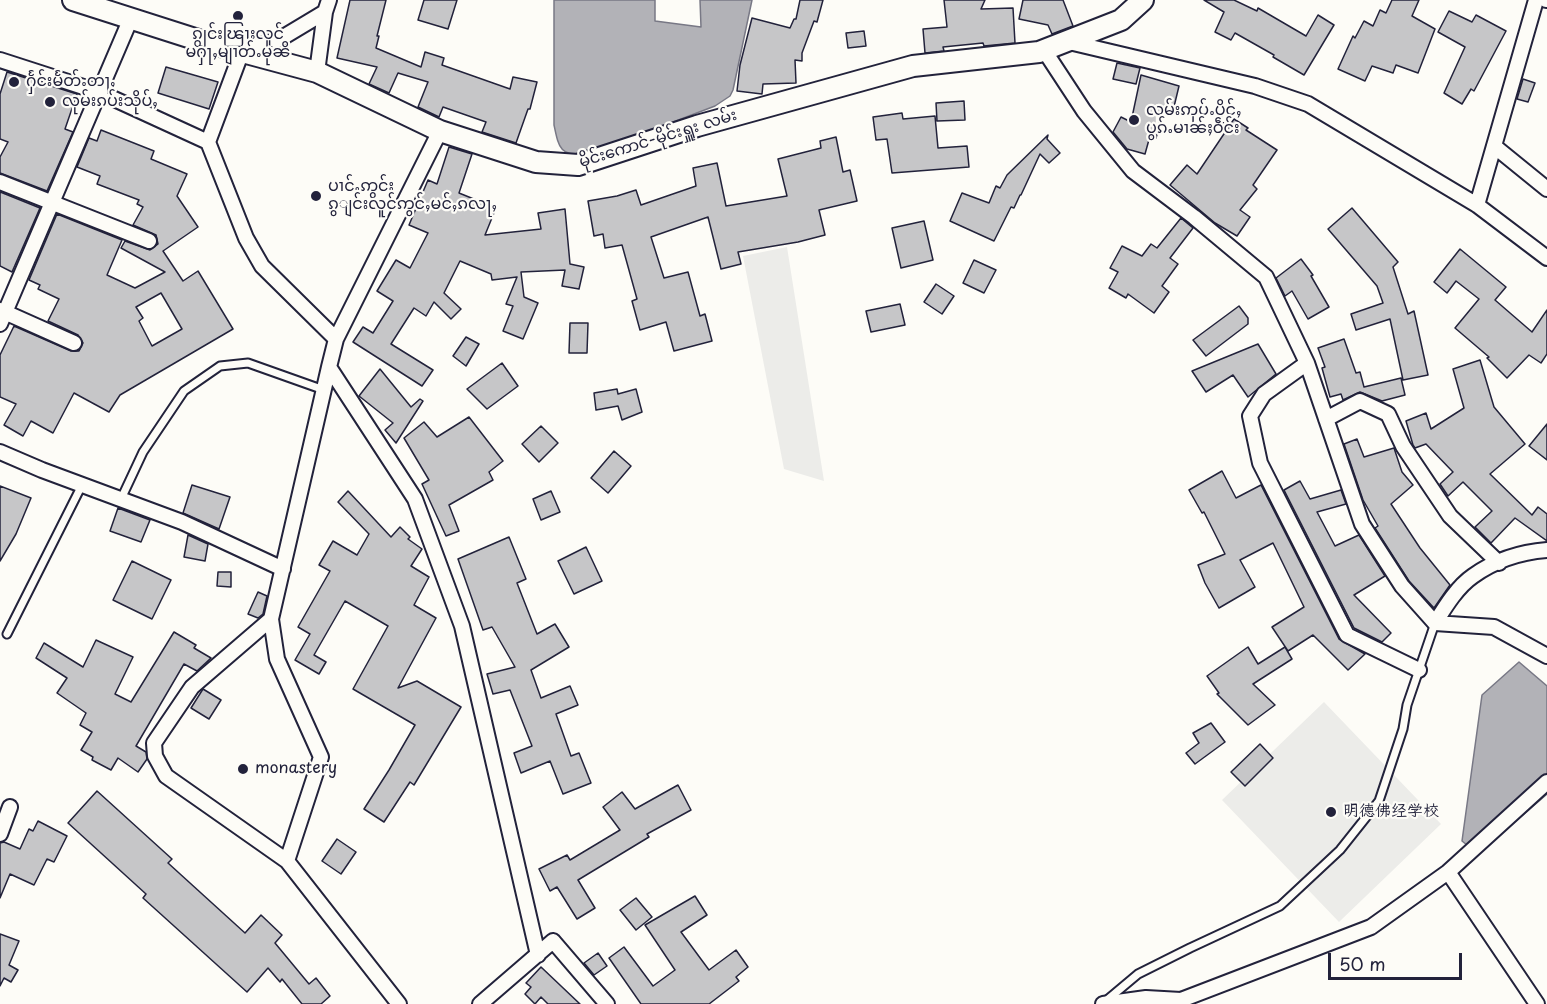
<!DOCTYPE html>
<html>
<head>
<meta charset="utf-8">
<style>
	body { margin:0 }
	#map { position:relative; width:1547px; height:1004px; overflow:hidden; background:#fdfcf7; font-family:"Playpen Sans",sans-serif }
	canvas { display:block }
	.scale { position:absolute; left:1328px; top:953px; width:134px; height:27px; box-sizing:border-box; border:3px solid #22223b; border-top:0; padding-left:8px; font-size:18px; line-height:21px; white-space:nowrap; color:#22223b; -webkit-text-stroke:4px #fdfcf7; paint-order:stroke }
</style>
</head>
<body>
<div id="map">
<canvas width="1547" height="1004"></canvas>
<div class="scale">50 m</div>
</div>
<script>
const ctx = document.querySelector('canvas').getContext('2d');
ctx.lineJoin = 'round';
function paint(path, color) { ctx.fillStyle = color; ctx.fill(path, 'evenodd'); }
function strokePath(path, color, width, dash) { ctx.strokeStyle = color; ctx.lineWidth = width; ctx.lineCap = dash ? 'butt' : 'round'; ctx.setLineDash(dash || []); ctx.stroke(path); }
function label(font, color, halo, rows, align = 'center') {
  ctx.font = font + ' "Playpen Sans","LXGW WenKai TC","Noto Sans Myanmar",sans-serif'; ctx.lineWidth = 4.5; ctx.setLineDash([]); ctx.textBaseline = 'middle'; ctx.strokeStyle = halo; ctx.fillStyle = color; for (const [text, x, y, turn = 0] of rows) {
    ctx.save(); ctx.translate(x, y); ctx.rotate((+turn || 0) * Math.PI / 180); ctx.textAlign = isNaN(turn) ? turn : align; if (halo) ctx.strokeText(text, 0, 0); ctx.fillText(text, 0, 0); ctx.restore();
  }
}
paint(new Path2D(`
	M787 247 824 481 784 469 743 256Z
	M1324 702 1441 824 1339 922 1222 800Z`), '#ecece9');
const water = new Path2D(`
	M554 0H655V21L701 27 700 0H752L733 90 730 96 715 106 587 155C560 156 559 149 554 125Z
	M1519 662 1547 686V794L1478 854 1462 841 1482 695Z`);
paint(water, '#b2b2b7');
strokePath(water, '#787885', 1.5);
const building = new Path2D(`
	M350 0H386L377 36H379L376 48 421 67 425 52 444 58 442 65 510 89 513 77 537 82 530 109H528L516 143 482 132 486 122 443 107 439 117 418 107 428 82 398 73 389 93 369 84 377 67 337 58Z
	M424 0H457L448 29 418 20Z
	M800 0H823L817 22 814 21 802 53V61L795 60 796 83 763 84 762 94 737 91 740 65 752 18 790 28 794 19H796Z
	M944 0H985L981 9 1013 8 1015 43 984 46 983 43 943 47 944 51 925 53 923 29 947 27Z
	M1023 0H1063L1073 26 1052 34 1048 25 1019 19Z
	M1204 0H1234L1257 11 1258 8 1306 36 1318 15 1334 25 1304 75 1273 57 1274 55 1235 33 1231 40 1215 32 1224 12Z
	M1392 0H1419L1412 16 1435 29 1418 73 1396 65 1393 73 1372 66 1365 81 1338 69 1353 36 1355 38 1364 21 1373 26 1380 10 1386 13Z
	M1449 11 1472 22 1476 15 1506 31 1474 91 1471 89 1462 104 1444 93 1465 47 1438 32Z
	M864 31 866 46 848 48 846 33Z
	M1117 63 1140 68 1136 84 1113 79Z
	M166 67 218 82 209 109 158 93Z
	M7 72 77 94 65 129 73 132 47 191 0 173V157L8 142 0 139V94Z
	M1141 75 1179 86 1172 115 1163 112 1156 138 1150 136 1145 154 1127 149 1113 132 1121 117 1131 122Z
	M1523 79 1535 83 1528 102 1517 99Z
	M964 101 965 120 937 121 936 103Z
	M902 113 903 119 935 116 938 148 967 146 969 167 892 173 887 139 876 140 873 117Z
	M1234 119 1248 128 1246 130 1277 150 1253 185 1257 189 1240 210 1250 217 1237 236 1215 223 1170 185 1187 165 1197 174Z
	M101 130 154 151 151 159 187 174 177 196 198 227 163 251 183 281 198 271 233 329 120 395 109 412 74 393 53 433 31 421 23 436 4 425 16 404 0 397V355L14 326 71 351H79L83 343 78 335 48 321 59 299 38 289 40 285 29 280 57 214 122 240 107 275 135 288 165 272 121 248 125 241 150 250 158 244 156 235 133 225 143 207 137 204 139 200 97 184 100 176 77 167 89 138 97 141ZM161 293 182 329 152 346 139 321 143 318 136 307Z
	M1048 135 1047 139 1060 153 1049 163 1040 154 1021 195H1020L1014 208 1011 207 994 241 950 221 962 193 989 203 996 186 1000 188 1007 175Z
	M836 137 843 172 850 170 857 201 819 210 825 235 798 242 738 252 741 264 721 269 708 217 651 237 664 278 688 272 700 316 705 314 712 341 674 351 666 322 640 330 632 301 637 299 622 245 605 248 603 234 594 236 588 201 617 196 636 190 641 205 696 186 693 168 717 163 726 206 787 196 778 159 821 148 820 141Z
	M449 147 472 154 459 193 496 208 485 235 541 229 538 213 565 209 570 264 584 267 579 289 562 286 565 270 521 272 524 297 538 303 523 339 503 331 513 306 506 304 517 277 492 280 491 274 460 261 444 293 461 309 451 319 434 302 426 316 414 308 391 344 433 370 422 386 353 342 363 327 373 333 393 301 377 291 396 260 410 268 428 233 409 225 428 180 437 184Z
	M0 192 40 208 12 272 0 266Z
	M1352 208 1398 262 1393 267 1408 314 1414 311 1428 375 1403 380 1390 319 1356 330 1351 314 1383 303 1377 286 1328 229Z
	M1181 218 1193 228 1170 258 1178 264 1162 286 1169 292 1154 313 1128 294 1126 298 1109 288 1118 272 1110 268 1122 246 1142 256 1151 244 1157 248Z
	M924 221 933 260 901 268 892 228Z
	M1460 249 1506 287 1495 300 1532 332 1547 310V354L1541 363 1529 355 1507 378 1487 358 1489 357 1455 328 1479 299 1456 281 1447 293 1434 282Z
	M1301 259 1313 275 1311 276 1329 307 1308 319 1292 291 1285 296 1276 278Z
	M974 260 996 270 984 293 963 283Z
	M936 284 954 296 942 314 924 302Z
	M900 304 905 325 871 332 866 311Z
	M1239 306 1248 318V324L1206 356 1193 340Z
	M570 323H588L587 353H569Z
	M466 337 479 344 466 366 453 356Z
	M1344 339 1356 373 1360 372 1364 387 1401 378 1405 395 1382 401 1360 392 1343 400 1341 394 1330 397 1322 368 1325 367 1318 348Z
	M1258 344 1276 374 1248 397 1233 375 1206 392 1192 371Z
	M1480 360 1494 407 1525 444 1490 474 1532 515 1538 507 1547 514V541L1515 518 1491 543 1475 527 1492 511 1463 482 1448 496 1440 484 1453 472 1426 444 1415 448 1413 445 1406 421 1426 413 1431 429 1464 408 1453 369Z
	M502 363 518 386 487 409 467 389Z
	M380 369 411 407 420 399 423 401 396 443 385 430 393 423 359 396Z
	M617 389 618 394 636 389 642 412 622 420 618 406 596 410 594 393Z
	M469 417 503 461 489 472 493 480 449 505 459 531 446 536 422 484 429 480 404 438 424 422 437 437Z
	M1547 424V460L1529 446Z
	M541 426 558 443 539 462 522 444Z
	M1357 439 1364 457 1394 448 1402 472 1413 485 1391 504 1420 548 1450 585 1434 608 1409 581 1375 528 1378 526 1363 500 1344 444Z
	M614 451 631 466 608 493 591 478Z
	M1222 471 1236 498 1261 485 1339 639 1365 654 1348 670 1313 635 1288 651 1272 627 1304 607 1273 543 1240 560 1255 587 1219 608 1205 583 1198 565 1225 554 1204 512 1202 513 1189 490Z
	M1300 481 1310 499 1341 490 1346 504 1317 512 1335 546 1359 535 1385 576 1354 595 1391 633 1382 642 1354 628 1284 490Z
	M192 485 230 497 219 529 183 513Z
	M0 486 31 498 16 534 0 561Z
	M348 491 391 537 400 527 410 537 408 539 422 549 411 566 429 577 414 605 436 618 398 688 417 681 461 707 414 785 410 782 384 822 364 809 389 770 415 725 353 689 388 626 345 601 314 655 326 662 319 674 295 660 310 634 298 627 330 571 319 565 333 541 357 555 369 534 338 502Z
	M551 491 560 512 541 520 533 499Z
	M118 508 150 520 141 542 110 531Z
	M188 535 208 544 205 561 184 557Z
	M509 537 526 579 517 583 537 634 555 624 569 647 531 670 541 698 570 686 578 705 556 714 571 756 579 753 591 783 563 794 550 761 521 773 514 753 532 746 510 690 493 694 487 674 515 667 492 627 483 630 458 559Z
	M586 547 602 581 574 594 558 561Z
	M132 561 171 580 152 619 113 600Z
	M218 572H231V587L217 586Z
	M258 592 267 596 263 614 258 618 248 614Z
	M174 632 196 645 194 648 211 658 197 671 184 664 136 746 146 752 147 759 138 772 118 758 111 770 92 760 93 757 81 750 92 732 80 725 86 713 57 693 67 678 36 658 44 643 83 667 96 640 133 657 115 694 131 702Z
	M1248 647 1258 664 1285 647 1292 659 1253 684 1275 705 1248 725 1217 694 1219 693 1207 676Z
	M203 689 221 700 209 719 191 708Z
	M1211 723 1225 742 1195 764 1186 753 1199 743 1193 733Z
	M1260 744 1273 758 1245 786 1231 772Z
	M678 785 691 810 647 834 649 837 578 880 595 908 577 919 557 887 550 891 539 869 567 855 570 860 620 830 603 807 622 792 635 809Z
	M97 791 172 859 168 863 245 933 261 915 282 935 275 943 309 984 316 978 330 996 321 1004H302L282 979 280 982 268 968 247 992 143 898 146 894 68 823Z
	M38 821 67 836 54 862 47 859 34 885 10 874 0 898V843L4 842 20 849 29 829 33 831Z
	M337 839 356 852 341 874 322 861Z
	M695 896 707 915 681 932 709 970 736 950 748 967 736 977 739 981 709 1004H641L609 958 624 947 653 986 675 970 645 925Z
	M636 898 652 917 636 930 620 910Z
	M0 934 19 941 9 965 18 970 11 982 4 978 0 986Z
	M598 953 607 966 594 975 584 963Z
	M541 967 580 1004H548L541 997 535 1004 525 994 531 987 526 983Z`);
paint(building, '#c6c6c8');
strokePath(building, '#22223b', 1.5);
const service = new Path2D(`
	M121 499 143 452 184 391 220 366 248 363 324 390
	M7 634 82 485
	M1107 1000 1138 974 1190 948 1280 906 1340 850 1379 801 1403 729 1407 705 1435 623`);
const minor = new Path2D(`
	M1546 0H1547
	M1069 42 1255 86 1308 104 1477 205 1547 258
	M1044 50 1084 111 1133 171 1194 217 1266 277 1307 363 1362 524 1402 586 1435 623 1494 627 1547 656
	M0 60 99 92 208 142 246 238 262 266 336 339
	M317 72 325 12 329 0
	M440 131 336 339 329 367 415 499 462 626 538 955
	M208 142 242 51 280 39 325 12
	M1494 146 1547 189
	M0 182 149 241
	M1477 205 1536 0
	M0 310 74 343
	M0 324 131 18
	M1307 363 1264 394 1250 416 1260 463 1347 635 1419 670
	M329 367 271 619 277 659 321 757 287 861 399 1004
	M1326 419 1360 401 1388 414 1403 446 1450 516 1499 563
	M0 452 42 470 182 522 283 569
	M271 619 192 687 154 743 155 756 166 776 287 861
	M1435 623C1445 607 1457 587 1473 576 1494 561 1521 552 1547 550
	M0 834 10 807
	M1448 872 1537 1004
	M480 1004 553 941 607 1004
	M1103 1004 1146 998 1181 1000 1371 927 1448 872 1547 782`);
const secondary = new Path2D(`
	M73 0 198 40 317 72 440 131 536 162 578 165 697 126 913 66 1039 52 1121 20 1143 0`);
strokePath(service, '#22223b', 11);
strokePath(minor, '#22223b', 18);
strokePath(secondary, '#22223b', 24);
strokePath(service, '#fdfcf7', 7);
strokePath(minor, '#fdfcf7', 14);
strokePath(secondary, '#fdfcf7', 20);
for (const [x, y, r, color] of [
	[238,16,6,"#22223b"],
	[14,82,6,"#22223b"],
	[50,102,6,"#22223b"],
	[1134,120,6,"#22223b"],
	[316,196,6,"#22223b"],
	[243,769,6,"#22223b"],
	[1331,812,6,"#22223b"]
]) { const dot = new Path2D(); dot.arc(x, y, r, 0, 2 * Math.PI); ctx.fillStyle = color; ctx.fill(dot); strokePath(dot, '#fdfcf7', 2); }
label('16px', '#22223b', '#fdfcf7', [
	["ၵျွင်းၽြႃးလူင်",238,35,"center"],
	["မႁႃႇမျၢတ်ႉမုၼိ",238,53,"center"],
	["ႁႅင်းမႅတ်ႉတႃႇ",26,82],
	["လုမ်းၵပ်းသိုပ်ႇ",62,102],
	["လုမ်းဢုပ်ႉပိူင်ႇ",1146,111],
	["ပွၵ်ႉမၢၼ်ႈဝဵင်း",1146,129],
	["ပၢင်ႇဢွင်ႈ",328,187],
	["ၵွျင်းလူင်ဢွင်ႇမင်ႇၵလႃႇ",328,205],
	["monastery",255,769],
	["明德佛经学校",1343,812]
], 'left');
label('16px', '#22223b', '#fdfcf7', [
	["မိုင်းကောင်-မိုင်းရှူး လမ်း",658,139,-17]
]);
</script>
</body>
</html>
